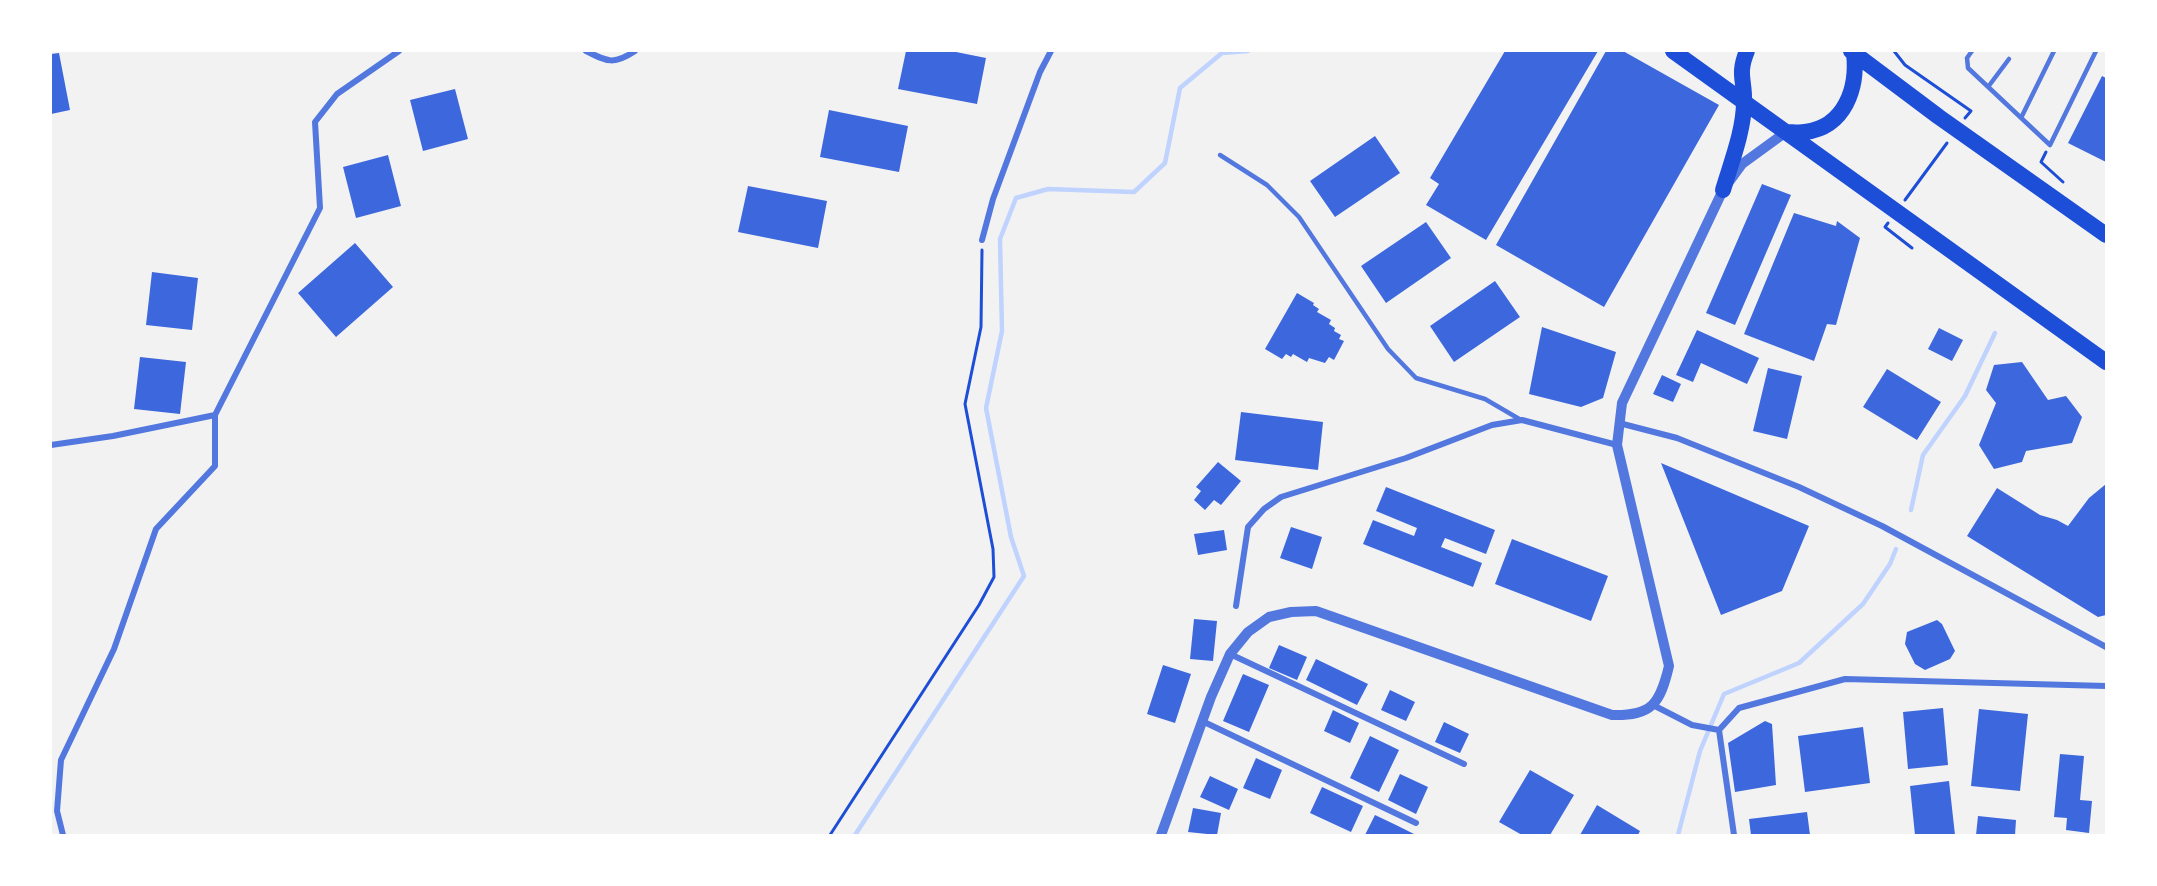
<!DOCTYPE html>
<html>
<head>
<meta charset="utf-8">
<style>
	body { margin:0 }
	#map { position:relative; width:2157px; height:886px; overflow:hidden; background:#f2f2f2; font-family:"Fira Sans Condensed",sans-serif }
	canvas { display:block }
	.frame { position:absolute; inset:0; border:52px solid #fff; pointer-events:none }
</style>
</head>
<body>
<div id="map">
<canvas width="2157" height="886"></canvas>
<div class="frame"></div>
</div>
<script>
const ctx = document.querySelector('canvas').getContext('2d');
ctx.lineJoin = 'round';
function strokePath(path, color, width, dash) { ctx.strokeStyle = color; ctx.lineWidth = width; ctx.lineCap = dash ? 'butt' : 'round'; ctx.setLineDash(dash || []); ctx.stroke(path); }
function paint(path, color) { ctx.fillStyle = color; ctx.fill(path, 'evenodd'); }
strokePath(new Path2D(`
	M1911 510 1923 455 1965 396 1995 333
	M855 835 1024 576 1011 537 986 408 1002 331 1000 239 1016 198 1048 189 1134 192 1165 163 1180 88 1222 53 1248 51
	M1678 835 1700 751 1724 694 1799 663 1863 604 1890 564 1896 549`), '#bfd3fe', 4.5);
paint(new Path2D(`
	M906 51H951L986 58 977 104 898 89Z
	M1505 51H1598L1486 240 1426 205 1439 184 1430 178Z
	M1606 51H1623L1719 105 1604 307 1496 245Z
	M59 53 70 110 51 114V54Z
	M2102 76 2106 78V162L2068 143Z
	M455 89 468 139 423 151 410 100Z
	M829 110 908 126 899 172 820 157Z
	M1375 136 1400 173 1335 217 1310 181Z
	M388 155 401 206 356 218 343 167Z
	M1762 184 1791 195 1735 325 1706 313Z
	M748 186 827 201 818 248 738 232Z
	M1794 213 1836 226 1837 221 1860 238 1836 325 1827 324 1814 361 1744 334Z
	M1426 222 1451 258 1386 303 1361 266Z
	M355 243 393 287 336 337 298 293Z
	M152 272 198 278 192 330 146 325Z
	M1495 281 1520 317 1454 362 1430 326Z
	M1297 293 1314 303 1313 305 1319 309 1317 312 1331 320 1329 324 1335 328 1334 331 1341 335 1339 339 1344 341 1334 360 1329 357 1325 363 1309 358 1307 362 1293 354 1291 357 1286 354 1282 359 1265 349Z
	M1542 327 1616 352 1603 398 1581 407 1529 394Z
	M1939 328 1963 340 1952 361 1928 349Z
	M1697 330 1759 358 1747 384 1701 363 1693 382 1676 375Z
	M140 357 186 362 180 414 134 409Z
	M2022 362 2048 400 2066 396 2082 417 2072 443 2026 451 2022 462 1994 469 1979 445 1996 403 1986 390 1994 365Z
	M1768 368 1802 376 1787 439 1753 431Z
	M1887 369 1941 402 1917 440 1863 407Z
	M1662 375 1681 384 1673 402 1653 394Z
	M1241 412 1323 422 1318 470 1235 460Z
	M1218 462 1241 481 1221 505 1214 500 1205 510 1194 500 1201 491 1196 487Z
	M1661 463 1809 526 1782 591 1721 615Z
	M2106 484V615L2098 617 1967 536 1997 488 2040 515 2057 520 2068 526 2089 498Z
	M1386 487 1495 530 1486 554 1445 538 1441 547 1482 563 1473 587 1363 544 1373 520 1414 536 1417 528 1376 511Z
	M1291 527 1322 537 1312 569 1280 558Z
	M1224 530 1227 550 1198 555 1194 534Z
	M1512 539 1608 576 1591 621 1495 584Z
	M1194 619 1217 621 1213 661 1190 659Z
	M1937 620 1942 624 1955 651 1950 659 1925 670 1915 664 1905 644 1907 632Z
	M1279 645 1307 657 1297 680 1269 668Z
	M1316 659 1368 684 1357 705 1306 680Z
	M1163 665 1191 674 1175 723 1147 714Z
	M1243 674 1269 685 1249 732 1223 721Z
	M1390 690 1415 702 1406 721 1381 710Z
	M1943 708 1948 765 1908 769 1903 712Z
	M1979 709 2028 714 2020 791 1971 786Z
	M1333 710 1359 723 1350 743 1324 731Z
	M1765 721 1772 724 1776 785 1735 792 1728 743Z
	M1444 722 1469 734 1460 753 1435 742Z
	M1863 727 1870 783 1805 792 1798 736Z
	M1370 736 1399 750 1379 792 1350 778Z
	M2060 754 2084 756 2080 800 2092 801 2089 833 2066 830 2067 818 2054 817Z
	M1256 758 1282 770 1270 799 1243 788Z
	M1530 770 1574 795 1550 835H1522L1499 822Z
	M1400 774 1428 787 1416 814 1388 800Z
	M1210 776 1238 789 1229 810 1200 797Z
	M1949 781 1955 835H1915L1910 786Z
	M1322 787 1363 806 1351 832 1310 813Z
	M1597 805 1640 831 1638 835H1580Z
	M1193 808 1221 813 1217 835 1188 832Z
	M1807 812 1810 835H1751L1749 819Z
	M1375 815 1396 825 1416 835H1365Z
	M1978 816 2016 820 2015 835H1976Z`), '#3d67dc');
strokePath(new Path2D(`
	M1894 51 1905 65 1971 111 1965 118
	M2046 152 2041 162 2063 182
	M1905 200 1947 143
	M1888 223 1885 227 1912 248
	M830 835 979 605 994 577 993 549 965 404 981 327 982 250`), '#1d4ed8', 3);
strokePath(new Path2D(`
	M1972 51 1967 58 1968 68 2050 145 2096 51
	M1988 87 2009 59
	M2021 118 2054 51
	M1220 155 1267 185 1299 217 1388 349 1416 378 1485 399 1521 420`), '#5277de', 4.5);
strokePath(new Path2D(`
	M586 51C608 62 614 65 635 51
	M982 240 993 199 1040 72 1051 51
	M1619 423 1677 438 1799 487 1882 526 2106 647
	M51 445 113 436 215 415
	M1236 606 1248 527 1264 509 1281 497 1406 458 1492 425 1522 420 1617 445
	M1230 654 1464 764
	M1653 705 1692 725 1719 730
	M1202 721 1416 823
	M1719 730 1739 708 1845 679 2106 686
	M1719 730 1734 835
	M63 835 57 811 61 760 114 649 156 529 215 466V415L320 208 315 122 337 94 399 51`), '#5277de', 6);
strokePath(new Path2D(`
	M1161 835 1211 697 1230 654 1248 632 1269 617 1291 612 1316 611 1612 715C1652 716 1660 704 1669 666L1617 445 1622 403 1723 190 1742 164 1786 132`), '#5277de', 10);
strokePath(new Path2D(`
	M1673 51 2106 362
	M1851 51 1939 117 2106 235
	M1786 132C1792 132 1799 133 1805 132 1845 127 1858 88 1854 53
	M1723 190C1731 163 1744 130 1744 102 1745 80 1737 75 1747 51`), '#1d4ed8', 16);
</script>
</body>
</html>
